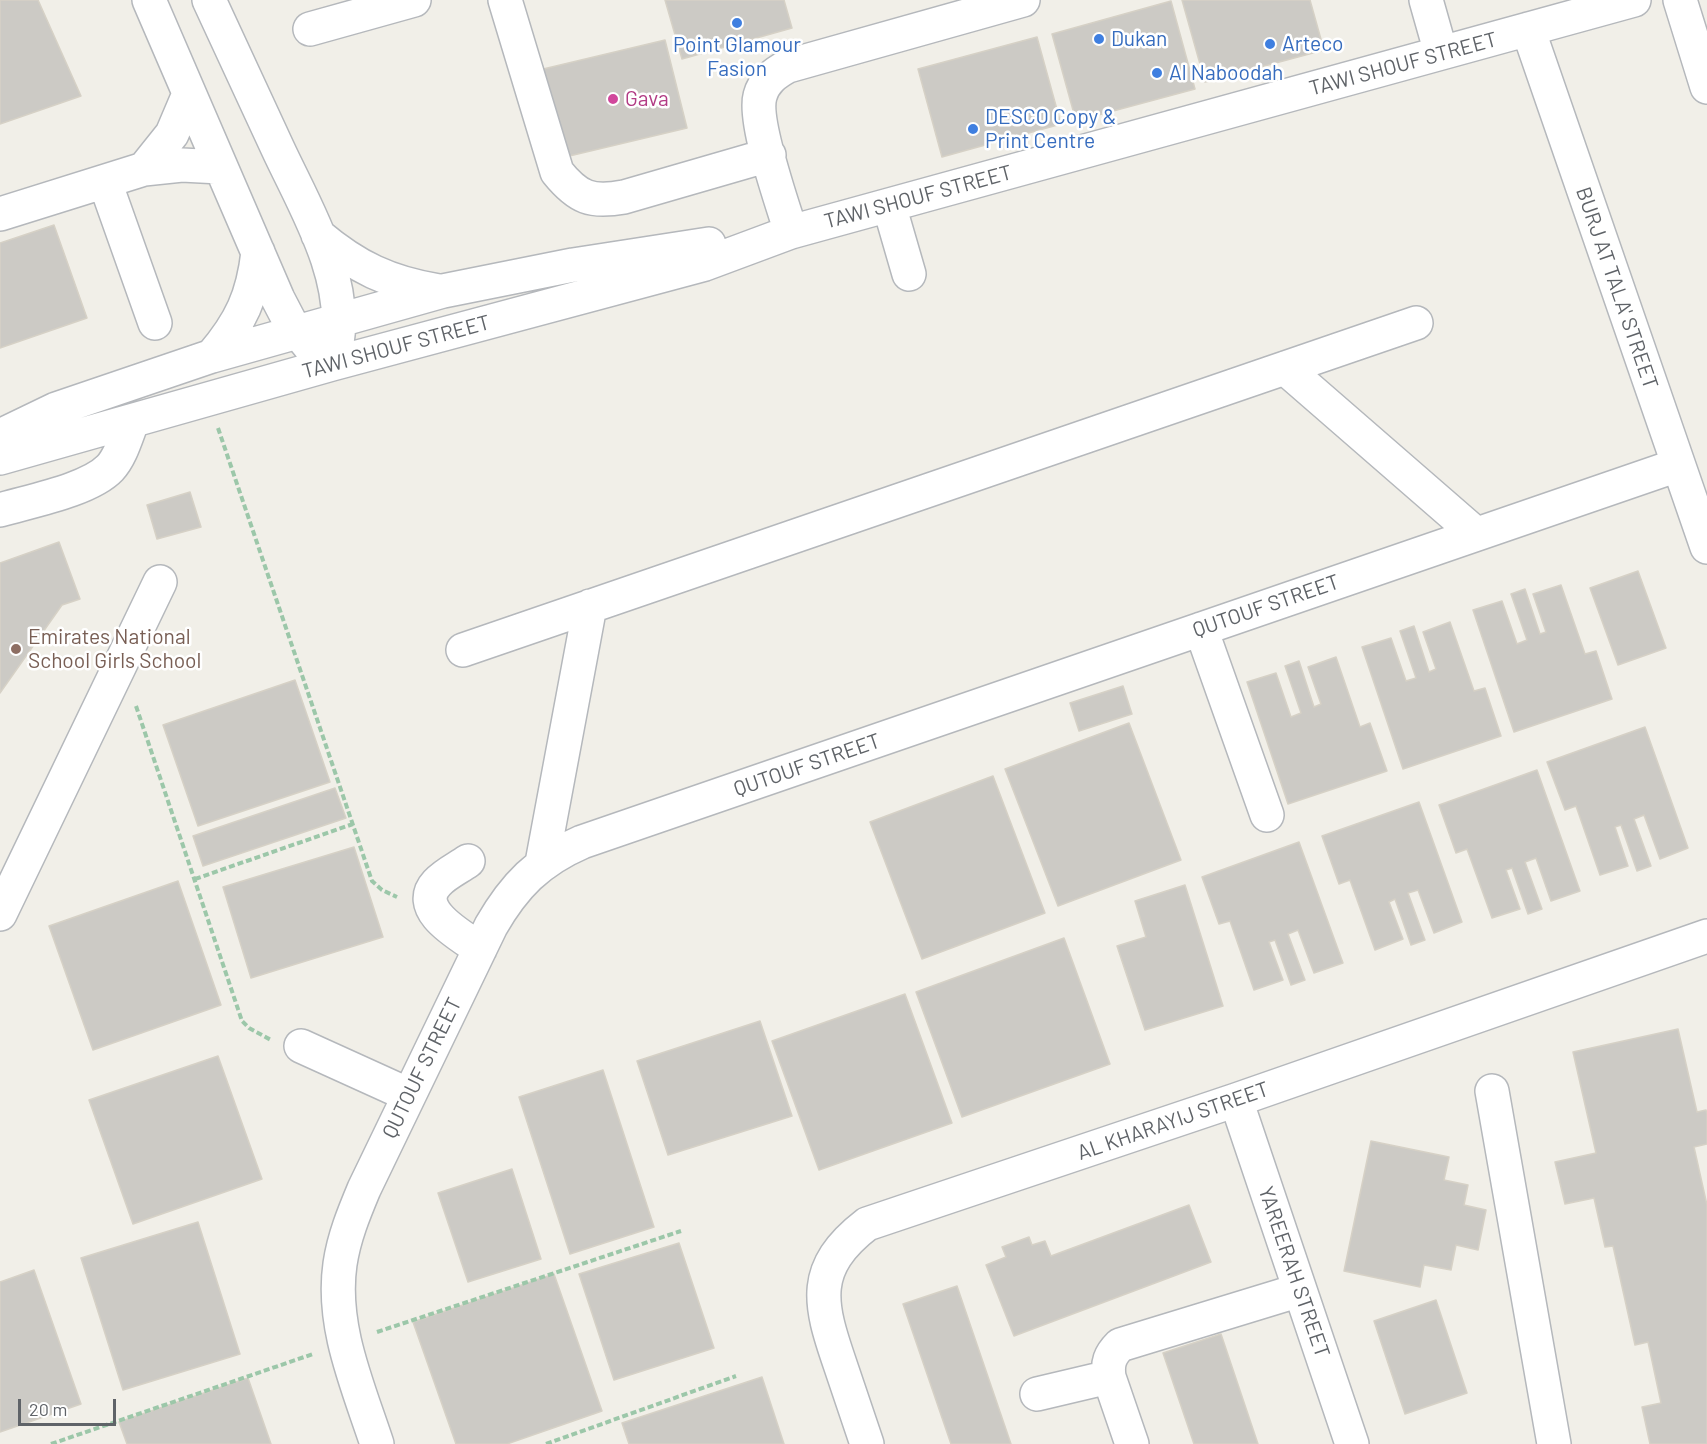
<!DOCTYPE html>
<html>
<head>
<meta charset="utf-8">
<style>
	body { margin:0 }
	#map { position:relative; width:1707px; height:1444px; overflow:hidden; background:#f1efe8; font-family:Barlow,sans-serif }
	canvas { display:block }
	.scale { position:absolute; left:18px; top:1399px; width:98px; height:27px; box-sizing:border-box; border:3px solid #5f6368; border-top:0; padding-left:8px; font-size:18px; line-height:21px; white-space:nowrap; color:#5f6368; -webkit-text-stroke:4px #fff; paint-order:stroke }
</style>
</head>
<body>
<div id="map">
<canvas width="1707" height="1444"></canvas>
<div class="scale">20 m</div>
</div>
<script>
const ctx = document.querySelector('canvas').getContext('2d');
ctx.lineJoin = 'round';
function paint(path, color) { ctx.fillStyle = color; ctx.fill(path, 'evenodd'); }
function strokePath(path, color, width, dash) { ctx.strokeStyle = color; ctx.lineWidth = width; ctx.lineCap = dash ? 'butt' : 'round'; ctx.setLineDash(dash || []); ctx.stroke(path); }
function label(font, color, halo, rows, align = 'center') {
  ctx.font = font + ' Barlow,sans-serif'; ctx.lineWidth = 5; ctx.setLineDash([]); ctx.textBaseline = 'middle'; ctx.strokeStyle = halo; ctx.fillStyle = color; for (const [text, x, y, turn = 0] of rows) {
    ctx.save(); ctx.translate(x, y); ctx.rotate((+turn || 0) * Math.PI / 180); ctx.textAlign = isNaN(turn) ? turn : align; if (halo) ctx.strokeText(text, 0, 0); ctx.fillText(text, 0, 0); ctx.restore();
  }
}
const building = new Path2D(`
	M0 0H38L81 96 0 124Z
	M665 0H784L792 28 682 59Z
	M1182 0H1310L1324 50 1205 82Z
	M1171 1 1195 89 1076 121 1052 34Z
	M1037 37 1061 124 942 157 918 69Z
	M665 40 687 128 561 158 539 70Z
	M54 225 87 318 0 348V243Z
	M190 492 201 527 157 539 147 505Z
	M59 542 80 599 62 605 0 693V563Z
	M1638 571 1666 648 1618 665 1590 588Z
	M1561 585 1585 654 1596 651 1612 699 1514 732 1473 610 1502 601 1517 644 1527 640 1511 594 1525 589 1540 634 1546 632 1533 594Z
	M1450 622 1474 691 1485 688 1501 736 1403 769 1362 647 1391 638 1406 681 1416 678 1400 631 1414 626 1429 672 1436 669 1423 632Z
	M1336 657 1360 727 1370 723 1387 771 1288 804 1247 682 1276 673 1291 717 1301 713 1285 666 1299 661 1314 707 1321 704 1308 667Z
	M295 680 330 782 198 826 163 725Z
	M1123 686 1132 714 1079 731 1070 703Z
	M1129 723 1181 860 1058 906 1005 769Z
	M1645 727 1688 848 1660 859 1644 815 1634 819 1651 866 1637 871 1621 825 1615 827 1628 866 1600 875 1576 806 1565 810 1547 762Z
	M1537 770 1580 891 1551 901 1536 858 1525 862 1542 909 1528 914 1512 868 1506 870 1520 909 1492 918 1467 849 1456 853 1439 805Z
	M993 776 1045 913 922 959 870 822Z
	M335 788 346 818 203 866 193 836Z
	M1419 802 1462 922 1434 933 1418 890 1408 893 1425 940 1411 945 1395 899 1389 902 1403 939 1375 950 1350 880 1339 884 1322 836Z
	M1299 842 1343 963 1314 973 1298 930 1288 934 1305 980 1291 985 1275 940 1269 942 1283 980 1254 990 1230 921 1219 924 1202 877Z
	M354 847 383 937 251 978 223 887Z
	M178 881 221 1005 93 1050 49 926Z
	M1185 885 1223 1006 1145 1030 1117 946 1146 937 1135 901Z
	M1064 938 1110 1064 962 1117 916 992Z
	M905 994 952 1123 819 1170 772 1041Z
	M760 1021 792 1116 668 1155 637 1061Z
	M1678 1029 1697 1112 1706 1110 1707 1114V1144L1694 1147 1707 1205V1444H1650L1642 1407 1661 1403 1648 1342 1635 1345 1613 1246 1605 1247 1594 1198 1565 1204 1555 1162 1596 1153 1573 1052Z
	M218 1056 262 1179 133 1224 89 1100Z
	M603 1070 654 1227 570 1254 519 1097Z
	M1371 1141 1449 1157 1444 1180 1468 1185 1464 1205 1486 1210 1478 1250 1456 1245 1451 1270 1424 1265 1420 1287 1344 1271Z
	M512 1169 541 1259 468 1282 438 1193Z
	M1189 1205 1211 1262 1014 1336 986 1265 1006 1257 1002 1247 1029 1237 1032 1245 1045 1241 1051 1256Z
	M198 1222 240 1354 123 1390 81 1258Z
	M679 1243 714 1348 614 1380 579 1274Z
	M34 1270 81 1404 0 1432V1282Z
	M554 1274 602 1411 507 1444H456L413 1322Z
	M957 1286 1011 1444H951L903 1304Z
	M1436 1300 1467 1393 1405 1414 1374 1321Z
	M1221 1334 1258 1444H1194L1163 1353Z
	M762 1377 784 1444H629L622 1423Z
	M248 1378 271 1444H127L119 1422Z`);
paint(building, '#cccac5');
strokePath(building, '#d6d1c6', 1.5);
const minor = new Path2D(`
	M149 0 278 299 290 322 311 348
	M209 0C232 50 255 100 278 149 305 207 348 277 337 343
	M505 0 557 172C578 198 591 203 624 197L769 155
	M1426 0 1441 53
	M1680 0 1707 87
	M310 29 414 0
	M1528 29 1707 547
	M144 169 172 134 189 94
	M105 182 155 323
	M889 205 909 274
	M0 214 144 169 182 165 220 167
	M791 232C782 203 753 121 760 96 764 81 775 73 788 66L1023 0
	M318 235C356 267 389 283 439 291
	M212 356C241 322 253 296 258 252
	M1285 368 1476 534
	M0 436 56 409 212 356 443 291 573 265 709 244
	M0 458 332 364 705 264 791 232 1634 0
	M0 510C30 501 89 490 110 468 121 456 126 437 132 422
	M1201 629 1267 815
	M463 650 1416 323
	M468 861C458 868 445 874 437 883 412 910 462 936 480 949
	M542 863 590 606
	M0 914 160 582
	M301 1046 409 1095
	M1492 1091 1554 1444
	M1236 1100 1352 1444
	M1037 1394 1109 1377
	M377 1444C358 1386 331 1326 340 1264 344 1237 354 1213 364 1189L491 926C514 886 538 861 582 842L1678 465
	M867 1444C858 1417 849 1391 840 1364 819 1303 810 1268 867 1224L1236 1100 1707 936
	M1132 1444 1109 1377C1107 1363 1110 1355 1120 1345L1300 1290`);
strokePath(minor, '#b5b8bc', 36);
strokePath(new Path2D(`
	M218 428 372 881 382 890 397 897
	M136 706 242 1021 249 1028 271 1040
	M195 879 353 824
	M377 1332 681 1231
	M51 1444 313 1354
	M546 1444 736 1376`), '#9cc7a9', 4, [6, 3]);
strokePath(minor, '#fff', 33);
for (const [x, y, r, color] of [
	[737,23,6,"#3f7fe0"],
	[1099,39,6,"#3f7fe0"],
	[1270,44,6,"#3f7fe0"],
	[1157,73,6,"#3f7fe0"],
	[613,99,6,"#d1479c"],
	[973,129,6,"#3f7fe0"],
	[16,649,6,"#8d6e63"]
]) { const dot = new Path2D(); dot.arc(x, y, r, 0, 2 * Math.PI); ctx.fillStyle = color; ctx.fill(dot); strokePath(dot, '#fff', 2); }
label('21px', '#366cbe', '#fff', [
	["Dukan",1111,39],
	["Arteco",1282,44],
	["Point Glamour",737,45,"center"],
	["Fasion",737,69,"center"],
	["Al Naboodah",1169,73],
	["DESCO Copy &",985,117],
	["Print Centre",985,141]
], 'left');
label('21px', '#5f6368', '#fff', [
	["TAWI SHOUF STREET",1403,64,-15],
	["TAWI SHOUF STREET",918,197,-15],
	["BURJ AT TALA' STREET",1617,288,71],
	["TAWI SHOUF STREET",396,347,-15],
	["QUTOUF STREET",1266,606,-19],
	["QUTOUF STREET",807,765,-19],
	["QUTOUF STREET",422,1068,-64],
	["AL KHARAYIJ STREET",1173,1121,-19],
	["YAREERAH STREET",1294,1272,71]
]);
label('21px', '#b23c85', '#fff', [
	["Gava",625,99]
], 'left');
label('21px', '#785e54', '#fff', [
	["Emirates National",28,637],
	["School Girls School",28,661]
], 'left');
</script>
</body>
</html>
